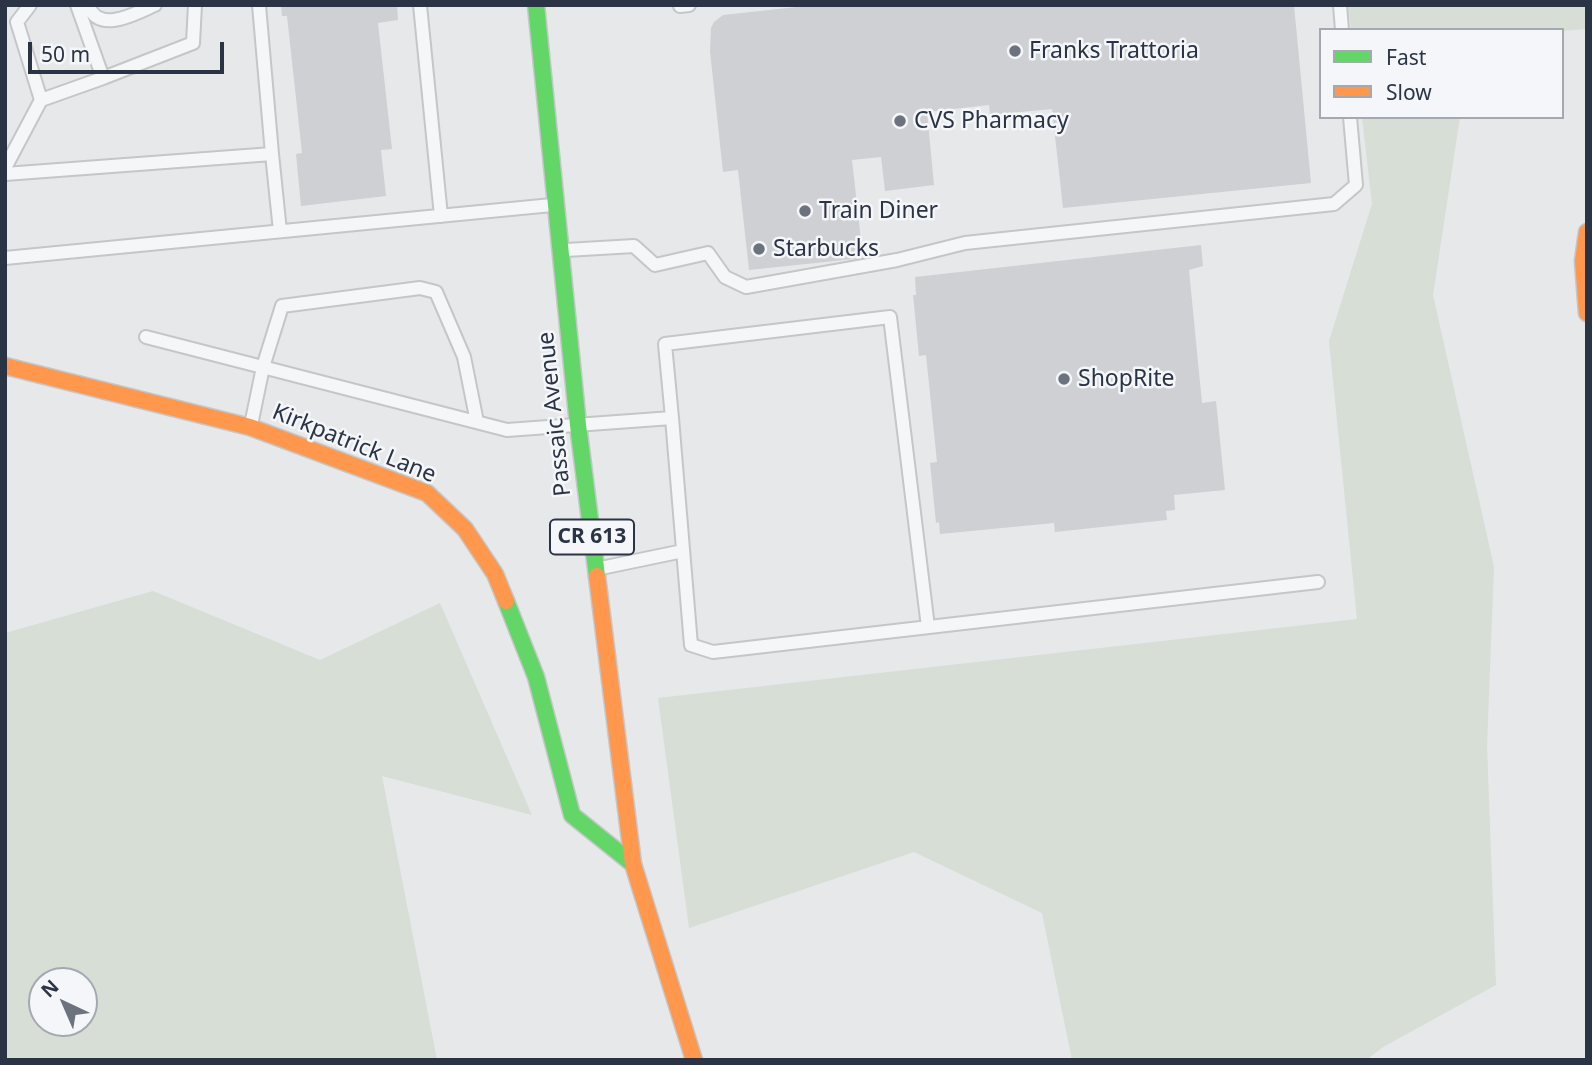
<!DOCTYPE html>
<html>
<head>
<meta charset="utf-8">
<style>
	body { margin:0 }
	#map { position:relative; width:1592px; height:1065px; overflow:hidden; background:#e6e8ea; font-family:"Noto Sans",sans-serif }
	canvas { display:block }
	.frame { position:absolute; inset:0; border:7px solid #2b3445; pointer-events:none }
	.legend { position:absolute; left:1319px; top:28px; width:245px; height:91px; box-sizing:border-box; background:#f4f6f9; border:2px solid #a4a8b1; margin:0; padding:9px 12px; list-style:none; font-size:21px; color:#2b3445 }
	.legend li { display:flex; align-items:center; gap:14px; height:35px }
	.legend b { width:35px; border:2px solid #a4a8b1 }
	.north { position:absolute; left:28px; top:967px; width:70px; height:70px; box-sizing:border-box; background:#f4f6f9; border:2px solid #a4a8b1; border-radius:50%; rotate:316deg; font-size:19px; font-weight:700; line-height:28px; text-align:center; color:#2b3445 }
	.north::after { content:''; display:block; margin:auto; width:24px; height:32px; background:#6c737f; clip-path:polygon(50% 0,100% 100%,50% 72%,0 100%) }
	.scale { position:absolute; left:28px; top:42px; width:196px; height:32px; box-sizing:border-box; border:4px solid #2b3445; border-top:0; padding-left:9px; font-size:21px; line-height:24px; white-space:nowrap; color:#2b3445; -webkit-text-stroke:5px #f4f6f9; paint-order:stroke }
</style>
</head>
<body>
<div id="map">
<canvas width="1592" height="1065"></canvas>
<div class="frame"></div>
<ul class="legend">
<li><b style="height:9px;background:#63d668"></b>Fast</li>
<li><b style="height:9px;background:#ff974d"></b>Slow</li>
</ul>
<div class="north">N</div>
<div class="scale">50 m</div>
</div>
<script>
const ctx = document.querySelector('canvas').getContext('2d');
ctx.lineJoin = 'round';
function paint(path, color) { ctx.fillStyle = color; ctx.fill(path, 'evenodd'); }
function strokePath(path, color, width, dash) { ctx.strokeStyle = color; ctx.lineWidth = width; ctx.lineCap = dash ? 'butt' : 'round'; ctx.setLineDash(dash || []); ctx.stroke(path); }
function label(font, color, halo, rows, align = 'center') {
  ctx.font = font + ' "Noto Sans",sans-serif'; ctx.lineWidth = 5; ctx.setLineDash([]); ctx.textBaseline = 'middle'; ctx.strokeStyle = halo; ctx.fillStyle = color; for (const [text, x, y, turn = 0] of rows) {
    ctx.save(); ctx.translate(x, y); ctx.rotate((+turn || 0) * Math.PI / 180); ctx.textAlign = isNaN(turn) ? turn : align; if (halo) ctx.strokeText(text, 0, 0); ctx.fillText(text, 0, 0); ctx.restore();
  }
}
paint(new Path2D(`
	M1348 5H1587V29L1562 31 1351 30Z
	M1362 117H1460L1433 295 1494 567 1487 746 1496 985 1383 1047 1366 1060H1072L1042 913 914 852 689 928 658 698 1357 619 1329 341 1372 204Z
	M153 591 320 660 440 603 532 815 382 776 437 1060H5V633ZM42 981H84V1023H42Z`), '#d6ded6');
paint(new Path2D(`
	M281 5H397L398 20 378 23 392 149 381 150 386 196 301 206 296 154 302 153 287 16H282Z
	M815 5 817 7 839 5H1294L1311 183 1063 208 1052 109 990 115 989 105 927 112 934 185 885 191 881 157 852 160 863 258 749 270 738 170 723 172 710 51 711 28 714 22 723 15Z
	M1201 245 1203 266 1189 270 1202 403 1216 401 1225 490 1174 495 1175 510 1166 511 1167 520 1055 532 1054 523 940 534 939 522 936 523 930 463 937 462 926 355 919 356 913 295H916L915 277Z`), '#ced0d3');
const lane = new Path2D(`
	M30 5 17 22 41 100 103 78
	M77 5 103 78 193 43 195 5
	M88 5C99 35 136 13 155 5
	M420 5 441 216
	M1340 5 1342 30
	M680 6 689 5
	M272 154 280 231
	M5 168 41 100
	M5 174 272 154 259 5
	M566 250 634 246 655 265 708 253 725 277 746 287 897 260 965 243 1334 204 1356 185 1350 117
	M5 258 552 205
	M146 337 507 430 672 418 691 645 713 652 1318 582
	M672 418 665 344 890 317 928 627
	M251 425 263 367 282 306 420 288 436 292 464 357 477 422
	M601 568 683 551`);
const fast = new Path2D(`
	M536 5 578 425 597 576
	M506 601 536 677 572 815 633 864`);
const slow = new Path2D(`
	M1587 232 1583 261 1587 313
	M5 366 250 427 427 493 465 529 495 574 506 601
	M597 576 633 864 694 1060`);
strokePath(lane, '#c4c6c8', 16);
strokePath(fast, '#c4c6c8', 19);
strokePath(slow, '#c4c6c8', 19);
strokePath(lane, '#f5f6f7', 12);
strokePath(fast, '#63d668', 16);
strokePath(slow, '#ff974d', 16);
for (const [x, y, r, color] of [
	[1015,51,7,"#6c737f"],
	[900,121,7,"#6c737f"],
	[805,211,7,"#6c737f"],
	[759,249,7,"#6c737f"],
	[1064,379,7,"#6c737f"]
]) { const dot = new Path2D(); dot.arc(x, y, r, 0, 2 * Math.PI); ctx.fillStyle = color; ctx.fill(dot); strokePath(dot, '#f4f6f9', 2.5); }
for (const [x, y, w] of [
	[592,537,84]
]) { const box = new Path2D(); box.roundRect(x - w / 2, y - 17.5, w, 35, 5); ctx.fillStyle = '#f4f6f9'; ctx.fill(box); strokePath(box, '#2b3445', 2); }
label('bold 21px', '#2b3445', null, [
	["CR 613",592,537]
]);
label('23px', '#2b3445', '#f4f6f9', [
	["Franks Trattoria",1029,51],
	["CVS Pharmacy",914,121],
	["Train Diner",819,211],
	["Starbucks",773,249],
	["ShopRite",1078,379]
], 'left');
label('23px', '#2b3445', '#f4f6f9', [
	["Passaic Avenue",555,414,-96],
	["Kirkpatrick Lane",354,444,22]
]);
</script>
</body>
</html>
